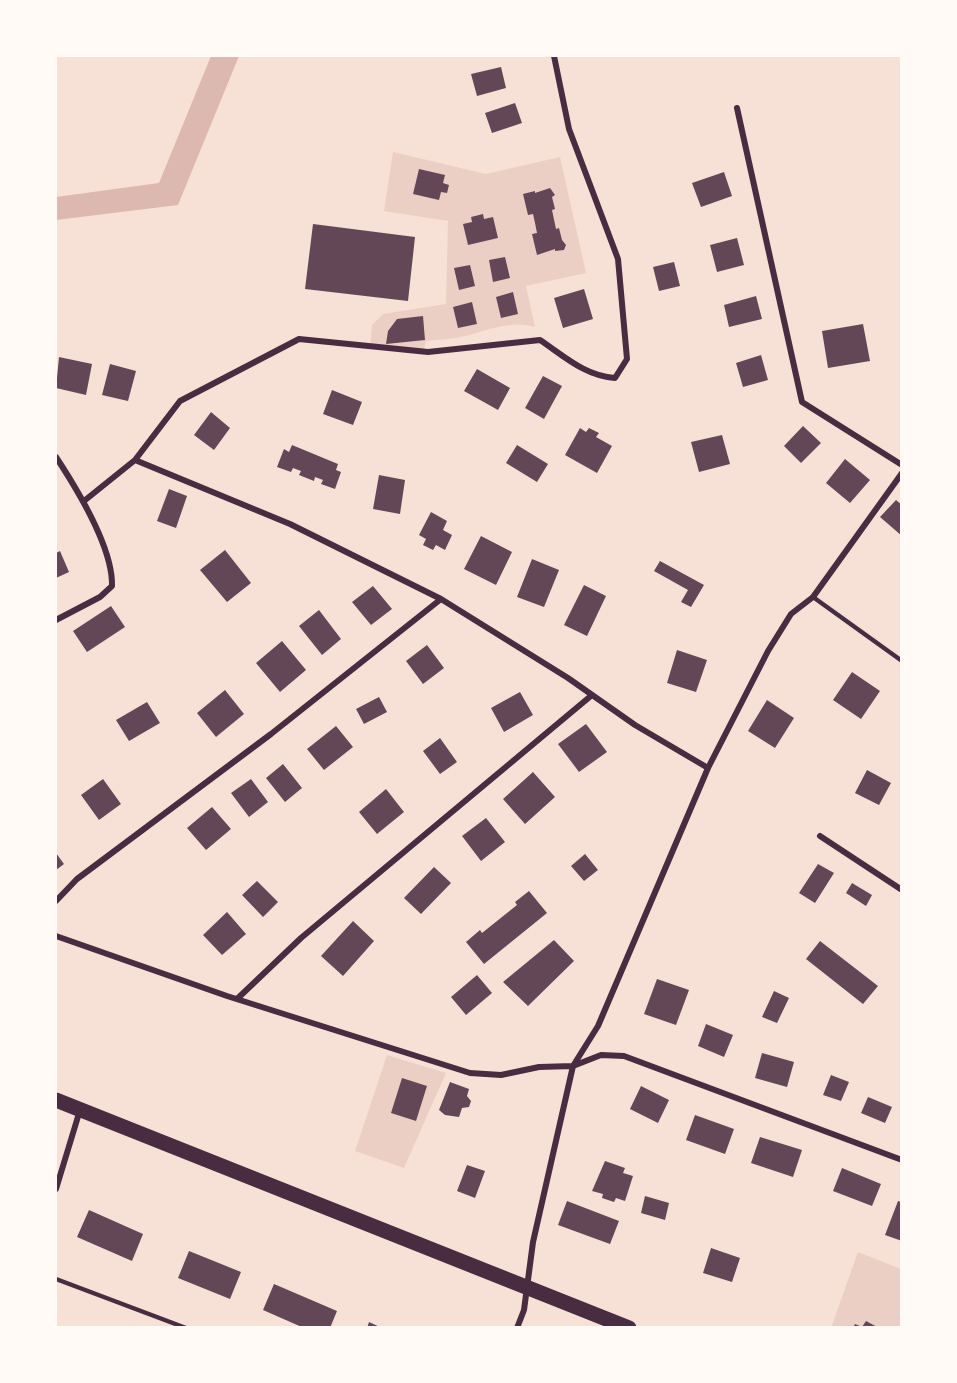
<!DOCTYPE html>
<html>
<head>
<meta charset="utf-8">
<style>
	body { margin:0 }
	#map { position:relative; width:957px; height:1383px; overflow:hidden; background:#f7e1d7; font-family:"Work Sans",sans-serif }
	canvas { display:block }
	.frame { position:absolute; inset:0; border:57px solid #fffaf5; pointer-events:none }
</style>
</head>
<body>
<div id="map">
<canvas width="957" height="1383"></canvas>
<div class="frame"></div>
</div>
<script>
const ctx = document.querySelector('canvas').getContext('2d');
ctx.lineJoin = 'round';
function paint(path, color) { ctx.fillStyle = color; ctx.fill(path, 'evenodd'); }
function strokePath(path, color, width, dash) { ctx.strokeStyle = color; ctx.lineWidth = width; ctx.lineCap = dash ? 'butt' : 'round'; ctx.setLineDash(dash || []); ctx.stroke(path); }
paint(new Path2D(`
	M393 152 486 174 560 157 586 273 526 286 535 327C508 319 486 332 460 337 449 340 437 339 426 341L424 349 401 351 370 347 372 325 383 314 446 304 448 221 384 211Z
	M387 1055 446 1073 404 1168 355 1151Z
	M858 1252 901 1269V1327L831 1328Z`), '#ebcfc5');
paint(new Path2D(`
	M211 56H239L178 205 56 220V197L159 183Z`), '#dcb8b0');
paint(new Path2D(`
	M501 67 506 88 477 96 471 74Z
	M515 103 522 123 492 133 485 113Z
	M419 169 445 175 443 183 449 185 447 193 441 192 439 200 413 194Z
	M724 172 732 196 701 207 692 183Z
	M550 188 555 195 552 197 555 209 552 210 556 229 559 228 562 240 566 245 564 250 555 251V249L537 255 532 234 537 233 535 223 533 214 528 215 523 194 535 191V193Z
	M483 214 484 219 493 217 498 238 468 245 463 224 472 222 471 217Z
	M313 224 415 237 408 301 305 289Z
	M737 238 744 265 717 272 710 245Z
	M505 257 510 278 493 282 489 260Z
	M674 262 680 286 659 291 653 267Z
	M470 265 475 286 459 290 454 268Z
	M584 289 593 319 563 328 554 298Z
	M513 292 518 314 501 318 496 297Z
	M756 296 762 319 729 327 724 305Z
	M472 302 477 324 458 328 453 307Z
	M423 316 425 340 386 344 388 331 397 319Z
	M863 324 870 361 828 368 822 331Z
	M761 355 768 380 743 387 736 363Z
	M59 357 92 364 86 395 56 388Z
	M110 364 136 371 128 401 102 395Z
	M477 369 510 388 498 410 464 391Z
	M543 376 562 386 544 419 525 408Z
	M332 390 362 402 353 425 323 414Z
	M211 412 230 428 214 450 194 435Z
	M803 426 821 443 801 463 784 446Z
	M580 428 586 432 589 428 599 433 596 437 612 446 597 473 565 455Z
	M722 435 730 464 699 472 691 442Z
	M292 445 338 464 336 470 341 472 335 489 321 484 323 480 315 477 314 481 299 475 301 471 293 468 291 472 277 467 284 449 289 452Z
	M517 445 548 464 537 482 506 463Z
	M845 459 870 480 850 503 826 483Z
	M379 475 405 480 400 514 373 509Z
	M169 489 187 496 176 528 157 521Z
	M896 500 902 505V536L880 517Z
	M431 512 447 521 443 530 452 535 445 550 436 545 433 550 423 545 426 539 419 535Z
	M481 536 512 552 496 585 464 569Z
	M225 550 251 583 227 602 200 570Z
	M60 551 69 572 56 578V553Z
	M532 559 559 570 544 607 517 597Z
	M660 561 704 585 691 607 681 602 688 590 654 571Z
	M584 585 606 596 587 636 564 625Z
	M373 586 392 609 371 625 352 602Z
	M111 606 125 627 87 652 73 631Z
	M319 610 341 639 322 655 299 626Z
	M282 641 306 670 280 692 256 663Z
	M427 645 444 668 423 684 406 661Z
	M677 650 707 660 696 692 667 683Z
	M852 672 880 691 861 719 833 700Z
	M225 690 244 714 216 737 197 713Z
	M520 692 533 715 504 732 491 708Z
	M379 697 387 712 364 724 356 709Z
	M767 700 794 718 775 748 748 731Z
	M147 702 160 723 129 741 116 720Z
	M586 724 607 752 579 772 558 744Z
	M336 726 353 747 324 770 307 749Z
	M440 738 457 762 440 774 423 751Z
	M283 764 302 788 285 802 266 778Z
	M867 770 891 783 879 805 855 793Z
	M533 772 555 797 525 824 503 799Z
	M103 779 121 804 99 820 81 795Z
	M251 779 268 802 249 817 231 793Z
	M386 789 404 812 377 834 359 812Z
	M212 807 231 829 206 850 187 828Z
	M486 818 505 842 481 861 462 836Z
	M56 853 64 864 56 870Z
	M585 854 598 870 584 881 571 866Z
	M818 864 834 873 815 903 799 893Z
	M434 867 451 883 421 914 404 898Z
	M257 881 278 902 263 917 242 895Z
	M852 883 872 895 866 906 846 893Z
	M529 891 547 913 484 964 466 942 480 930 482 933 517 905 515 902Z
	M227 912 246 934 222 955 203 935Z
	M353 921 374 941 343 976 321 956Z
	M554 940 574 961 528 1006 503 982Z
	M820 941 878 986 863 1004 806 959Z
	M477 975 492 993 466 1015 451 997Z
	M657 979 689 990 676 1025 644 1014Z
	M774 991 789 998 777 1023 762 1017Z
	M706 1024 733 1035 724 1057 698 1046Z
	M762 1053 794 1062 787 1087 755 1078Z
	M831 1075 849 1082 841 1101 823 1095Z
	M402 1078 427 1086 416 1121 391 1113Z
	M450 1082 469 1089 467 1096 471 1101 469 1107 462 1108 459 1117 445 1115 439 1110Z
	M641 1086 669 1100 658 1123 630 1109Z
	M868 1097 892 1107 885 1123 861 1113Z
	M695 1115 734 1129 725 1154 686 1140Z
	M760 1137 802 1150 793 1177 751 1163Z
	M605 1161 625 1168 623 1173 633 1176 625 1201 616 1198 614 1202 602 1198 603 1194 592 1191Z
	M467 1165 485 1171 475 1198 457 1191Z
	M842 1168 881 1184 872 1206 833 1191Z
	M645 1196 669 1203 665 1220 641 1213Z
	M567 1201 619 1221 610 1244 558 1225Z
	M898 1201 902 1202V1241L885 1235Z
	M89 1210 143 1234 132 1261 77 1237Z
	M711 1248 740 1258 732 1282 703 1273Z
	M189 1251 241 1272 230 1299 178 1278Z
	M274 1284 337 1311 330 1328H304L263 1310Z
	M866 1321 879 1328H853L855 1324 862 1327Z
	M369 1322 382 1328H367Z`), '#644757');
strokePath(new Path2D(`
	M813 597 902 661
	M56 1279 186 1328`), '#4a2c40', 4.5);
strokePath(new Path2D(`
	M737 108 802 402 902 465
	M56 457C77 489 113 547 112 586L100 597 56 620
	M135 460 290 524 441 599 568 678 635 725 708 768
	M84 501 135 460 180 401 299 339 428 352 540 340C564 356 585 376 615 378L627 359 618 259 569 129 554 56
	M820 836 902 890
	M56 901 77 879 271 734 441 599
	M56 936 227 996 470 1073 501 1075 539 1067 573 1066 601 1055 624 1056 902 1160
	M237 999 301 938 592 695
	M56 1189 80 1110
	M517 1328 524 1310 533 1242 573 1066 598 1026 708 768 768 651 791 614 813 597 902 473`), '#4a2c40', 6);
strokePath(new Path2D(`
	M56 1100 629 1328`), '#4a2c40', 15);
</script>
</body>
</html>
